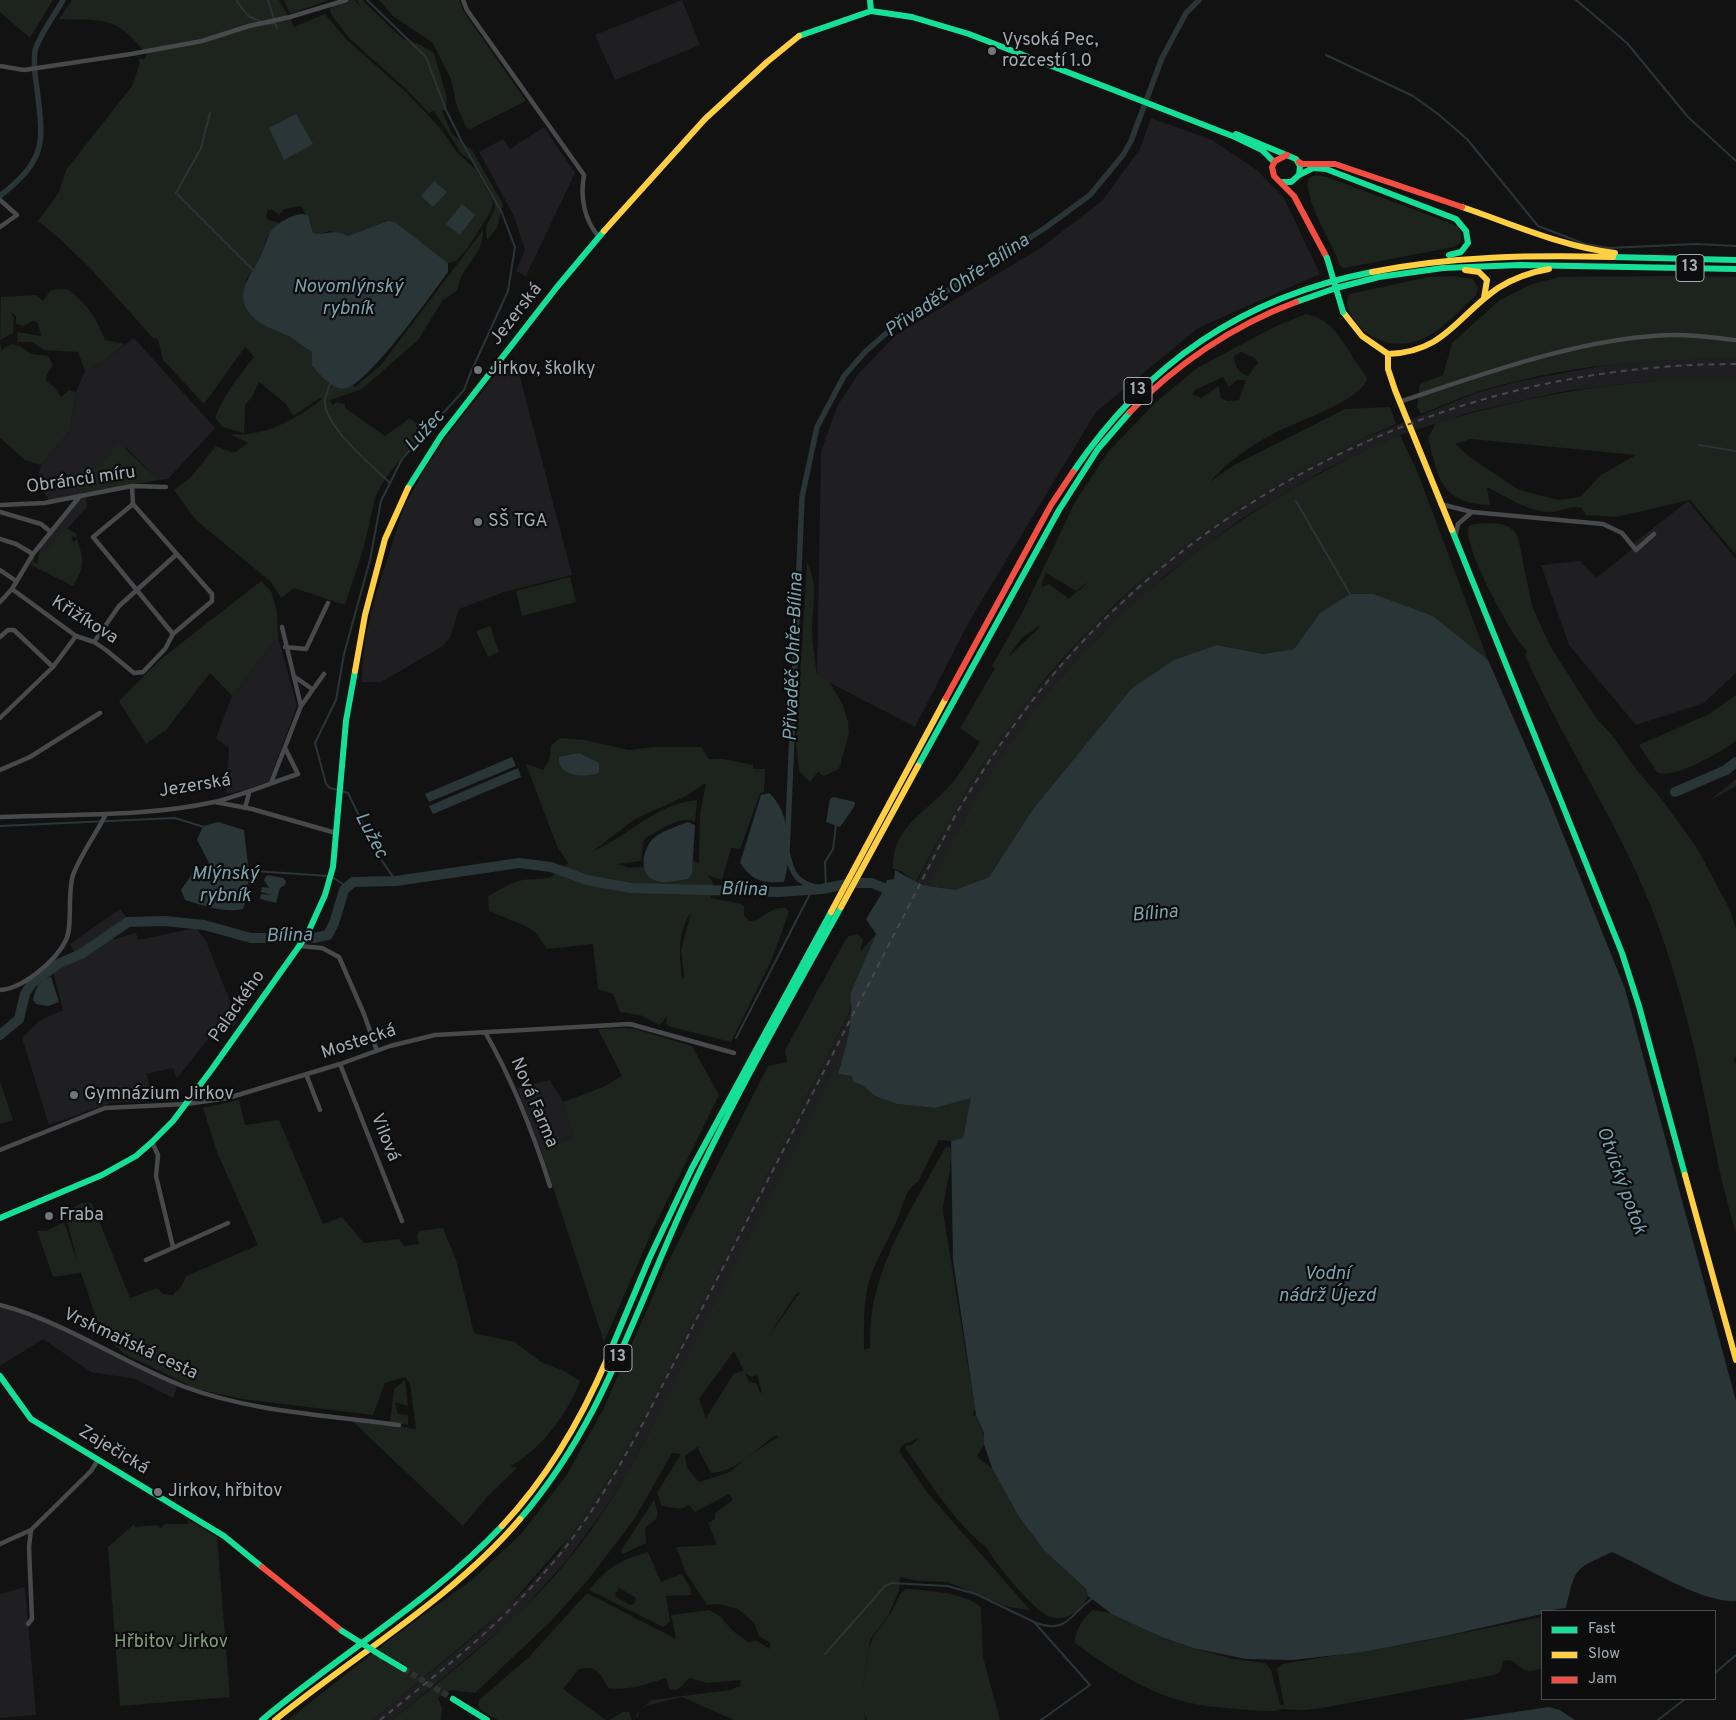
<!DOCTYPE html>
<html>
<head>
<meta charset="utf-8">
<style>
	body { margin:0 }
	#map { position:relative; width:1736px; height:1720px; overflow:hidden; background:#121213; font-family:Overpass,sans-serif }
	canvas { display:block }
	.legend { position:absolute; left:1541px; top:1610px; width:175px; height:90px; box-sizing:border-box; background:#0d0d0e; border:1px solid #494d50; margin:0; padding:6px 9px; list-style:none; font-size:15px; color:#a3acb3 }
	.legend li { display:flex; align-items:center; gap:10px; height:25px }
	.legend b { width:25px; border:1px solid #494d50 }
</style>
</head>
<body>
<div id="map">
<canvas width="1736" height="1720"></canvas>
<ul class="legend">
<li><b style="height:6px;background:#16e098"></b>Fast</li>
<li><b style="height:6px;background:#ffcf43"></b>Slow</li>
<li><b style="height:6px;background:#f24e42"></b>Jam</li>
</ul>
</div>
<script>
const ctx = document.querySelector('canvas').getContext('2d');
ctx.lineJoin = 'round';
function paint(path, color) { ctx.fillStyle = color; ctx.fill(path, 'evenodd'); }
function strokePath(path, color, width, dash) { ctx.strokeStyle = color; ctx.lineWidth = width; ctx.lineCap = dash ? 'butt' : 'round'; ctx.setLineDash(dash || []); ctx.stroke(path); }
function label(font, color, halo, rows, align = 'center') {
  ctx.font = font + ' Overpass,sans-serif'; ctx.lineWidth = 4.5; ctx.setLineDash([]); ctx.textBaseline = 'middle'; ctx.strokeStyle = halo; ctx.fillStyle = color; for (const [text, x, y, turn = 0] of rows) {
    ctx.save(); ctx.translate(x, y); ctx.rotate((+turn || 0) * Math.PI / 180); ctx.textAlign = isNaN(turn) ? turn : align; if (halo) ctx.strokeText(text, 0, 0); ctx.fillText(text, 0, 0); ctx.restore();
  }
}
paint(new Path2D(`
	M682 0 700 45 615 80 595 35Z
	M1151 118 1212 140 1257 170 1284 198 1320 274 1198 328 1096 412 970 620 915 727 817 676 821 451 838 405 859 373 896 335 1042 247 1102 201 1140 149Z
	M544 127 575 173 526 276 516 271 525 250 514 216 479 152 503 139 510 149Z
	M134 338 215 428 168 479 159 480 125 447 86 493 87 507 45 553 39 548 82 494 49 500 37 480 41 465 70 431 76 392 85 371 104 361Z
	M1677 358H1736V381L1642 382 1565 391 1475 411 1400 435 1326 469 1241 519 1166 575 1100 636 1064 675 1012 742 965 818 670 1393 626 1475 604 1510 567 1560 516 1617 392 1720H373L483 1629 525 1590 558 1553 615 1469 953 812 1002 734 1030 697 1091 628 1158 565 1197 535 1274 483 1338 449 1476 393 1515 382 1612 364Z
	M516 362 572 575 504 592 459 609 450 638 443 646 381 682H361L365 639 376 594 404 507 426 467 447 436 498 372Z
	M1688 501 1736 559V673L1704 703 1636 725 1569 645 1541 565 1580 561 1596 578 1630 551 1634 543Z
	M278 637 297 706 269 781 245 790 226 794 229 748 216 738 232 696Z
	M120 909 127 918 75 953 70 944Z
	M196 928 206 941 238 1021 234 1026 209 1038 177 1078 173 1068 146 1074 149 1084 147 1101 110 1103 49 1125 22 1038 39 1021 63 1010 53 971 89 953 112 936 114 939 136 933 138 940Z
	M550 1080 563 1102 573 1137 541 1151 517 1088Z
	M0 1307 36 1318 177 1386 173 1398 135 1379 91 1372 43 1339 0 1366Z
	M25 1587 36 1715 0 1718V1594Z`), '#1f1f21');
paint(new Path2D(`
	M0 0H53L30 38 0 12Z
	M72 0H279C283 10 291 17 294 27L325 14 347 40 406 92 441 129 456 151 476 170 492 198 493 205 490 213 466 250 456 261 448 263 395 222 347 236 330 231 319 234 313 233 311 223 301 206 284 209 279 215 273 210H268L266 216 268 220 280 223 266 238 264 250 246 280 289 337 312 352V366L331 384 347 388 352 384 355 387 381 365 483 230C485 255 459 267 458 290L443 300 418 340 362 389 330 400 332 405 337 402 345 405V408L385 436 410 418 424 429 383 482 375 498 364 547 345 605 294 588 281 598 271 582 196 520 174 490 191 477 216 446 234 453 248 443 230 434C263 438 297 419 322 399L320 398 293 416 286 404 259 382 252 397 245 405 244 433 223 427 215 418C224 394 239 376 254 357L245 347 204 404 163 360 158 339 153 338 91 269 59 238 38 221 59 192 66 170 132 86 140 63 138 59H145L147 54C113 15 108 21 59 19Z
	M284 0H329L290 14Z
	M348 0H355L363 11 357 0H362L403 39 419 44 434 53 447 98 446 109 442 111 452 134 472 150 503 204 497 228 487 240 486 227 495 208 494 198 476 165 462 154 434 111 429 113 407 90 349 38 331 14 330 10 333 5Z
	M379 0H459L464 12 526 101 470 129 466 127 456 104 451 79 432 42 394 17Z
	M1316 175 1327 177 1458 226 1461 234V242L1454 247 1344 268 1340 266C1334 245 1301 196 1309 178Z
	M1452 276 1473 279 1478 288 1476 295C1450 319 1425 352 1386 342 1375 339 1365 334 1358 324 1350 314 1344 306 1349 294L1429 277Z
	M1667 276 1736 277V358C1649 358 1561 366 1477 392 1458 398 1439 407 1421 414L1417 407 1420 384 1443 375 1452 343 1500 300 1532 284 1560 277Z
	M67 289C86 302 97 319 105 340L125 344 104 361 85 371 78 352 44 350 32 342H17L18 332 41 336 38 323 33 321 24 326 16 324V316L10 311 14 318 13 333 0 340 1 297 36 295 43 301 51 290Z
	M1306 314C1339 321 1345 350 1365 374L1367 380C1355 404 1296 421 1271 435 1250 446 1225 464 1210 482L1234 465 1345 409 1390 407 1396 424C1238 491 1100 594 1002 736 969 782 942 832 916 882L901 871 893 869C891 826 928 812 952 783 962 771 971 756 980 742L960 728 995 668 992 666 1022 613 1075 502 1108 452 1155 403 1197 368 1276 326ZM1241 352 1255 358 1258 363 1248 376C1238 372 1235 367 1234 356ZM1223 377 1229 387 1237 380H1246L1239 400 1227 401 1221 398 1219 386 1201 398 1192 394 1195 390ZM1046 573 1076 591 1091 580 1066 601 1068 598 1049 584 1043 587 1041 585ZM1039 626 1040 627 1007 658 1022 638Z
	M0 344 2 350 11 344 20 346 31 354 48 356 53 365 47 374 46 381 54 387 61 397 69 390 76 392 70 431 41 465 25 460 0 438Z
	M1674 380 1736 381V555L1690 500 1616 517 1586 515 1582 508C1569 505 1562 512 1550 512 1527 511 1507 497 1487 487L1490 505C1441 503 1439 480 1428 438L1436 423C1514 400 1593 384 1674 380ZM1471 439 1636 455 1601 475 1580 497 1558 500 1519 490 1471 458 1455 444Z
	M1400 435 1417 471 1488 660 1433 616 1374 594H1350L1320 613 1294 649 1263 654 1217 645 1131 689 1033 809 989 877 955 890 929 886C948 850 966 814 987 780 1083 623 1232 507 1400 435Z
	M119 443 159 480 86 493 84 483Z
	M1475 524C1492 523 1510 521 1518 537L1532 606 1550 646 1597 719 1611 734 1639 773 1660 797 1697 848 1730 910 1736 929V1057L1733 1060 1736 1063V1233C1721 1186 1713 1137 1703 1089 1692 1034 1677 979 1658 925 1624 830 1565 747 1525 655L1527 651C1513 639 1460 542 1469 526Z
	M66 528 77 534 76 538 73 536 71 539 74 542 77 539C84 560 85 567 73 586L31 565 33 556 35 558 33 561 37 564 40 549 45 552Z
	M807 563C818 581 813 608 812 628 812 644 815 660 817 675L828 680 843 705 848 722 849 733 839 769 824 776 818 772 810 782 799 771 796 742Z
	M570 577 576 602 522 616 516 591Z
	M261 581 271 591 277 611 278 637 232 696 210 673 166 730 146 744 119 701 161 659Z
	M490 626 499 652 488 657 476 631Z
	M1736 695V741C1722 751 1673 781 1657 772L1639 745 1709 714Z
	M560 738 585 740 629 750 653 747H701L709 759H724L753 765V769H765L764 792 760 794 740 849 731 848 722 880 707 875 713 882 711 898 741 904 744 906V915L749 921C761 922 770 906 786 908L789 912 772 959 731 1042 671 1027 666 1024 667 1016 660 1025 640 1015 620 1012 613 994 598 989 593 944 547 949 535 932 525 926 489 911 488 896C496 892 505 886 513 883 538 873 543 889 568 863L557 846 526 764 543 770 549 761 551 746ZM704 784H706L700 814 699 863 692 861V873L648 875 643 867 629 868 617 864 641 861 644 839C656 833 681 814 695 822L697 800C652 805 630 836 593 851L635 819 684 797ZM691 913 681 950 684 976 682 980C680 957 676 933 691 913Z
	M1736 779V786L1709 801Z
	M858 934 863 939 860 952 876 934 850 994 852 1003 848 1015 659 1387 615 1469 572 1534 507 1608 373 1720H288L392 1638 473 1579 521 1534 566 1476 603 1410 666 1266 768 1066 787 1062 785 1050 846 939 849 936Z
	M625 1028 635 1029 692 1046 719 1095 653 1229 604 1342 541 1151 573 1137 563 1102 603 1087 622 1076 598 1029Z
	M843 1055 838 1074 852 1076 853 1082 862 1085 875 1096 897 1104 935 1108 972 1097 963 1138 951 1141 939 1140 918 1182C904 1190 904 1205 898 1218 889 1239 876 1259 869 1281 863 1303 864 1328 864 1350L870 1348C867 1273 911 1211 945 1148L949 1146C956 1155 943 1197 943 1212L975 1408 972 1416 976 1415 986 1440 977 1457 993 1469 1019 1517 1044 1550 1086 1589 1088 1596C1081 1611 1068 1622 1050 1617 1035 1612 995 1564 987 1548 955 1523 930 1483 906 1449L905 1446 913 1444 919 1438 903 1445 899 1451 927 1492 1030 1610 1008 1607 948 1582 919 1581 900 1577 899 1591 888 1616 870 1640 861 1698 868 1651 873 1637 891 1613 900 1594 906 1589C925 1590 969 1593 981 1608L983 1657 1000 1720H867L864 1712 866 1720H734L682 1697 644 1706 639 1712 637 1720 636 1714 652 1700 730 1690 740 1686 741 1680 707 1683 690 1678C682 1683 680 1694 669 1688L666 1678C647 1684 628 1691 608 1688 600 1673 596 1664 578 1670L563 1689 606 1720H498L482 1711 478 1705 479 1700 529 1657 587 1593 676 1639 671 1615 709 1610 720 1616 732 1630 748 1642 757 1641 770 1649V1643L759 1636 754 1623 738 1609 719 1604 707 1605 686 1573 676 1547 717 1545 708 1523 715 1519V1513L733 1500 729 1494 695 1512 689 1505 681 1509 662 1506 657 1493 681 1454 672 1453 635 1518 588 1580 551 1621 475 1693 451 1690 438 1698 442 1708 441 1720H392C460 1665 530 1612 583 1541 628 1480 660 1410 695 1342 744 1246 794 1151 843 1055ZM800 1292 768 1337 796 1294ZM734 1351 744 1371 734 1373 706 1418 699 1399ZM745 1373 751 1377 757 1375 762 1393 760 1392 756 1383 749 1382ZM776 1435 778 1437 748 1456 730 1472 699 1482 687 1468 685 1456 699 1446 698 1449 711 1473C734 1473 757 1448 776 1435Z
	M0 1081 13 1120 0 1124Z
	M239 1100 245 1125 279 1120 323 1224 342 1217 364 1243 399 1239 404 1246 419 1244 417 1236 419 1231 443 1228 456 1260 474 1333 515 1342 541 1362 564 1371 580 1381C569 1412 539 1452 510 1466L517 1468 488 1496 463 1526 349 1418 416 1429 410 1384 405 1377 385 1383 373 1415 242 1399 188 1387 187 1384 124 1354 101 1332 81 1273 53 1277 37 1231H46L64 1222 78 1264 67 1221 68 1213C75 1206 81 1201 92 1203L130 1298 157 1288 163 1294 173 1295 181 1287 186 1276 258 1245 217 1152 203 1108Z
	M405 1380 408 1406 395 1402 398 1414 408 1415V1425L390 1422 394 1389Z
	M654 1500 658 1514 656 1519 645 1528 646 1543 623 1554 621 1551Z
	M188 1520 217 1537 230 1697 120 1706 108 1547 134 1524V1527L157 1525 161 1528 165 1524H188Z
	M648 1552 661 1582 682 1574 691 1589 690 1591 692 1595 666 1596 670 1622 663 1627 589 1590C609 1566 619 1561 648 1552ZM619 1588 636 1598 634 1604 630 1605 616 1597 615 1594Z
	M1093 1610 1111 1613 1162 1638 1193 1648 1233 1659 1265 1663 1271 1670 1280 1705H1284L1277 1669 1282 1664 1423 1641 1542 1617V1669C1538 1669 1533 1671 1529 1671 1518 1670 1514 1656 1503 1661L1501 1671 1494 1675 1323 1708C1306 1710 1301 1711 1285 1709 1282 1708 1277 1711 1274 1711 1255 1711 1235 1709 1216 1707 1163 1703 1117 1674 1075 1643 1073 1634 1085 1615 1093 1610Z
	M623 1712H629L632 1720H609Z`), '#1d231d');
paint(new Path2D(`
	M296 114 313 144 284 160 269 128Z
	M434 181 447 192 433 207 421 196Z
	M462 204 475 215 460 235 446 224Z
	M301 214 308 215 313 233C326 236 332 228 348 236L388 221 395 222 448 263V272C431 295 371 380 347 388 333 392 320 374 312 366V352C304 347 297 342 290 337 276 329 257 326 248 311 234 292 255 269 263 251 267 241 267 233 277 225 284 219 292 216 301 214Z
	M1350 594H1374L1433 616 1488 660 1548 797 1625 989 1736 1401V1601C1704 1604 1644 1566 1612 1552 1573 1570 1576 1567 1566 1608L1542 1611V1614L1441 1637 1362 1652 1293 1660 1246 1659 1193 1648 1161 1637 1112 1614 1088 1596 1086 1589 1044 1550 1019 1517 992 1468 984 1444V1433L976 1415 953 1260 951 1141 963 1138 971 1098 935 1108 897 1104 875 1096 862 1085 853 1082 852 1076 838 1074C845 1050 855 1019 850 994L876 934 866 919 882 893 887 880 894 879 895 870 922 885 955 890 989 877 1033 809 1131 689 1174 660 1217 645 1263 654 1294 649 1320 613Z
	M579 753 599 763V773C586 778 557 777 559 757Z
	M512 757 516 766 429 802 425 794Z
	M518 768 521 777 433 814 429 806Z
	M769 793C791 812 792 856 784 882 762 883 754 882 740 863L761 795Z
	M833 797 855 802 854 807 840 827 826 822 830 799Z
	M218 822 244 830C246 855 254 885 243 909 224 913 204 906 185 900L181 890 192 874 202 878 209 863 197 840 203 826Z
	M688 822 695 825 692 873 688 879C680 880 665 884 657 881 636 876 643 846 655 837 665 830 677 826 688 822Z
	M267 875 283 878 286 881 285 885 280 888 276 903 260 899 261 894 272 895 261 892 262 887 269 888 264 880Z
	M51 977 59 1002 48 1006 36 1004 33 1000C35 989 39 980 51 977Z
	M1549 1707 1560 1710 1575 1720H1462Z`), '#2a3537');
strokePath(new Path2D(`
	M236 0 248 16 262 22
	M268 0 274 19
	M367 0 426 57 446 110 462 142 502 213 515 247 508 291 470 374 464 390 402 459 381 501 370 560 344 654 336 700 315 743 326 784 330 788 348 793 378 855 396 881
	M1576 0 1627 43 1688 117 1736 161
	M266 24 275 23 277 28
	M1326 55 1413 96 1438 114 1467 139 1538 226 1585 244 1609 248 1696 244 1736 246
	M210 113 201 148 176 193 254 271
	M331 381C329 387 326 394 325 400 323 426 372 465 389 482
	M1699 445 1736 451
	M1296 501 1350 594
	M0 826 175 818 204 827
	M255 871 328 876
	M332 877 346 886
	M826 888 825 862 833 849 836 825
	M736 1038 812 890
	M825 1654 885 1586 891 1583 947 1586 976 1594 1034 1622
	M1715 1673 1736 1655
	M1041 1720 1090 1685 1034 1622C1068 1636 1071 1612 1093 1598
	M1658 1720 1685 1699`), '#2a3537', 2);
strokePath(new Path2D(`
	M0 196C46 159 44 145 37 89 35 76 33 64 35 51 38 37 56 13 63 0
	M822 889C798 883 792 877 787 852L802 497 817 427 844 376 865 352 899 322 1045 228 1090 195 1123 155 1131 141 1162 58 1186 13 1199 0`), '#2a3537', 5.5);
strokePath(new Path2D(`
	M1675 792 1726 770 1736 762
	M0 1035 19 1019 25 994 31 984 58 964 81 954 128 922 165 921 204 925 251 938H314L328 935 334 923 344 890 353 882 396 881 519 863 551 867 587 880 631 888 779 892 822 889 851 883H872L896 893`), '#2a3537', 10);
strokePath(new Path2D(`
	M404 1669 453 1699`), '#2f3133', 6, [6, 3]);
strokePath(new Path2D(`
	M463 0 467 10 584 175C580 197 584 220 599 237
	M0 66 24 70 131 54 202 41 249 26 290 17 346 0
	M0 200 17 215 0 227
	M1399 402C1483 374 1583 337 1672 335 1693 334 1715 338 1736 340
	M132 486 133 504 212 594V601L173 634
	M1440 504 1472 512 1458 524 1455 539
	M0 505 44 503 132 486 166 487
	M0 512 41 524 51 532
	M1472 512 1603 524 1622 533 1636 550 1654 534
	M0 539 16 544 33 554
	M0 570 16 581
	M12 589 33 554 80 496
	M0 602 12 589 76 636 94 642 106 650 134 673 143 672 165 649 173 634 93 537 133 504
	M282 627 301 706
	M0 637 8 630H14L53 667
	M94 642 119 606 177 554
	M285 647 306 649 328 603
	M295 677 312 689
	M0 718 53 667 76 636
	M0 770 30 757 100 713
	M271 783 301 706 324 674
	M215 802 252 809 336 833
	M245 808 249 793
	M0 817C70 814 146 817 214 802 243 795 270 783 298 774L285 748
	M299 946 322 948 339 957 364 1014 377 1051
	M0 990C22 989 56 961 66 940 73 926 67 894 73 875 81 854 96 834 106 814
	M485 1032C513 1081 533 1132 550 1186
	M340 1064 402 1221
	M306 1074 320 1110
	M152 1142 158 1155 156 1176 173 1247
	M0 1150 105 1108 187 1104 228 1098 340 1064 390 1046 435 1035 630 1024 734 1053
	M146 1260 228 1223
	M0 1305C66 1322 122 1363 185 1387 252 1412 328 1415 399 1425
	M0 1544 31 1530
	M28 1624 32 1619 29 1547 31 1530 91 1471 98 1460`), '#47494b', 4.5);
strokePath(new Path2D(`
	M870 0 871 11
	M799 36 871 11 912 17 969 34 1235 137 1262 150 1274 162
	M1236 134 1296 159 1300 166 1299 175 1291 182H1282
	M1299 175 1313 168 1326 169 1456 219 1466 231 1468 243 1461 252 1449 255
	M1613 257 1736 260
	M1296 302 1336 288 1379 277 1443 268 1520 265 1736 269
	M1073 472C1147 363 1243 297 1372 272
	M408 488 441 436 557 287 604 231
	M1452 530 1622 953 1639 1006 1685 1175
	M918 766 1059 510 1098 449 1130 412
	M0 1218 102 1175 136 1156 152 1142 173 1121 212 1069 307 935 325 895 333 867 346 721 355 671
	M607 1359 649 1259 692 1168 831 912
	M0 1376 31 1419 224 1536 262 1567
	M520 1519C601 1425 632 1319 682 1209 729 1106 786 1006 841 907
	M382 1656 404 1669
	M453 1699 487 1720
	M262 1720C340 1654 432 1600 502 1526`), '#16e098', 6);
strokePath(new Path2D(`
	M1462 207C1512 224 1563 247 1615 253
	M604 231 705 119 767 62 799 36
	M1465 270 1479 272 1487 280 1484 298
	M1372 272C1452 256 1532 255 1613 257
	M1343 312 1362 336 1388 354V369L1395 390 1452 530
	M1388 354C1445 352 1457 316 1498 288 1514 278 1531 272 1549 269
	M355 671 365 615 385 539 408 488
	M841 907 918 766
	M831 912 946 698
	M1685 1175 1736 1360
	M502 1526C548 1477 581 1420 607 1359
	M275 1720C354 1656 454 1597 520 1519`), '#ffcf43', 6);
strokePath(new Path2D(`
	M1287 155 1275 161 1272 167 1274 176 1294 196 1327 258
	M1299 162 1302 164H1335L1462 207
	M1130 412C1176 364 1234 325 1296 302
	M946 698 1051 505 1073 472
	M262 1567 342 1631`), '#f24e42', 6);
strokePath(new Path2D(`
	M380 1720C437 1674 496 1629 544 1573 583 1530 611 1481 639 1431L956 814C986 764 1019 715 1057 670 1227 473 1477 364 1736 364`), '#47494b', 2, [6, 5]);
strokePath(new Path2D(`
	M1327 258 1343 312
	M342 1631 382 1656`), '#16e098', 6);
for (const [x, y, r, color] of [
	[992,51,5,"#70767b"],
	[478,370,5,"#70767b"],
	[478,522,5,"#70767b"],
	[74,1095,5,"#70767b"],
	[49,1216,5,"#70767b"],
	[158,1492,5,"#70767b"]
]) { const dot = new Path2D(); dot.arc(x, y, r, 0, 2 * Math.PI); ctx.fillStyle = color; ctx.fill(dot); strokePath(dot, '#0d0d0e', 2); }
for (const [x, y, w] of [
	[1690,268,28],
	[1138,391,28],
	[618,1358,28]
]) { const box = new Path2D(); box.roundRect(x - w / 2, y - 13.5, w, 27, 4); ctx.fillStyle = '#0d0d0e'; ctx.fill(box); strokePath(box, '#a3acb3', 1); }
label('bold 16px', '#a3acb3', null, [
	["13",1690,268],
	["13",1138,391],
	["13",618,1358]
]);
label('18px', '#a3acb3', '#0d0d0e', [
	["Vysoká Pec,",1002,41],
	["rozcestí 1.0",1002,62],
	["Jirkov, školky",488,370],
	["SŠ TGA",488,522],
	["Gymnázium Jirkov",84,1095],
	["Fraba",59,1216],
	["Jirkov, hřbitov",168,1492]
], 'left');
label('18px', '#a3acb3', '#0d0d0e', [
	["Jezerská",517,315,-52],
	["Obránců míru",81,481,-8],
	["Křižíkova",84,621,32],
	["Jezerská",195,787,-9],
	["Palackého",238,1007,-55],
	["Mostecká",359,1043,-18],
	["Nová Farma",533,1103,67],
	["Vilová",384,1138,68],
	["Vrskmaňská cesta",130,1345,25],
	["Zaječická",113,1451,31]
]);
label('18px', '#819e7b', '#0d0d0e', [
	["Hřbitov Jirkov",171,1643]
]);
label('italic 19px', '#7ba3ae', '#0d0d0e', [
	["Přivaděč Ohře-Bílina",958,287,-34],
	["Novomlýnský",348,288],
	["rybník",348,310],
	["Lužec",426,432,-48],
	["Přivaděč Ohře-Bílina",795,657,-88],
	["Lužec",370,836,62],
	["Mlýnský",225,875],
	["rybník",225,897],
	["Bílina",744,891,1],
	["Bílina",1155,915,-5],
	["Bílina",289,937,-1],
	["Otvický potok",1620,1181,70],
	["Vodní",1327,1275],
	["nádrž Újezd",1327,1297]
]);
</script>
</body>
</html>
